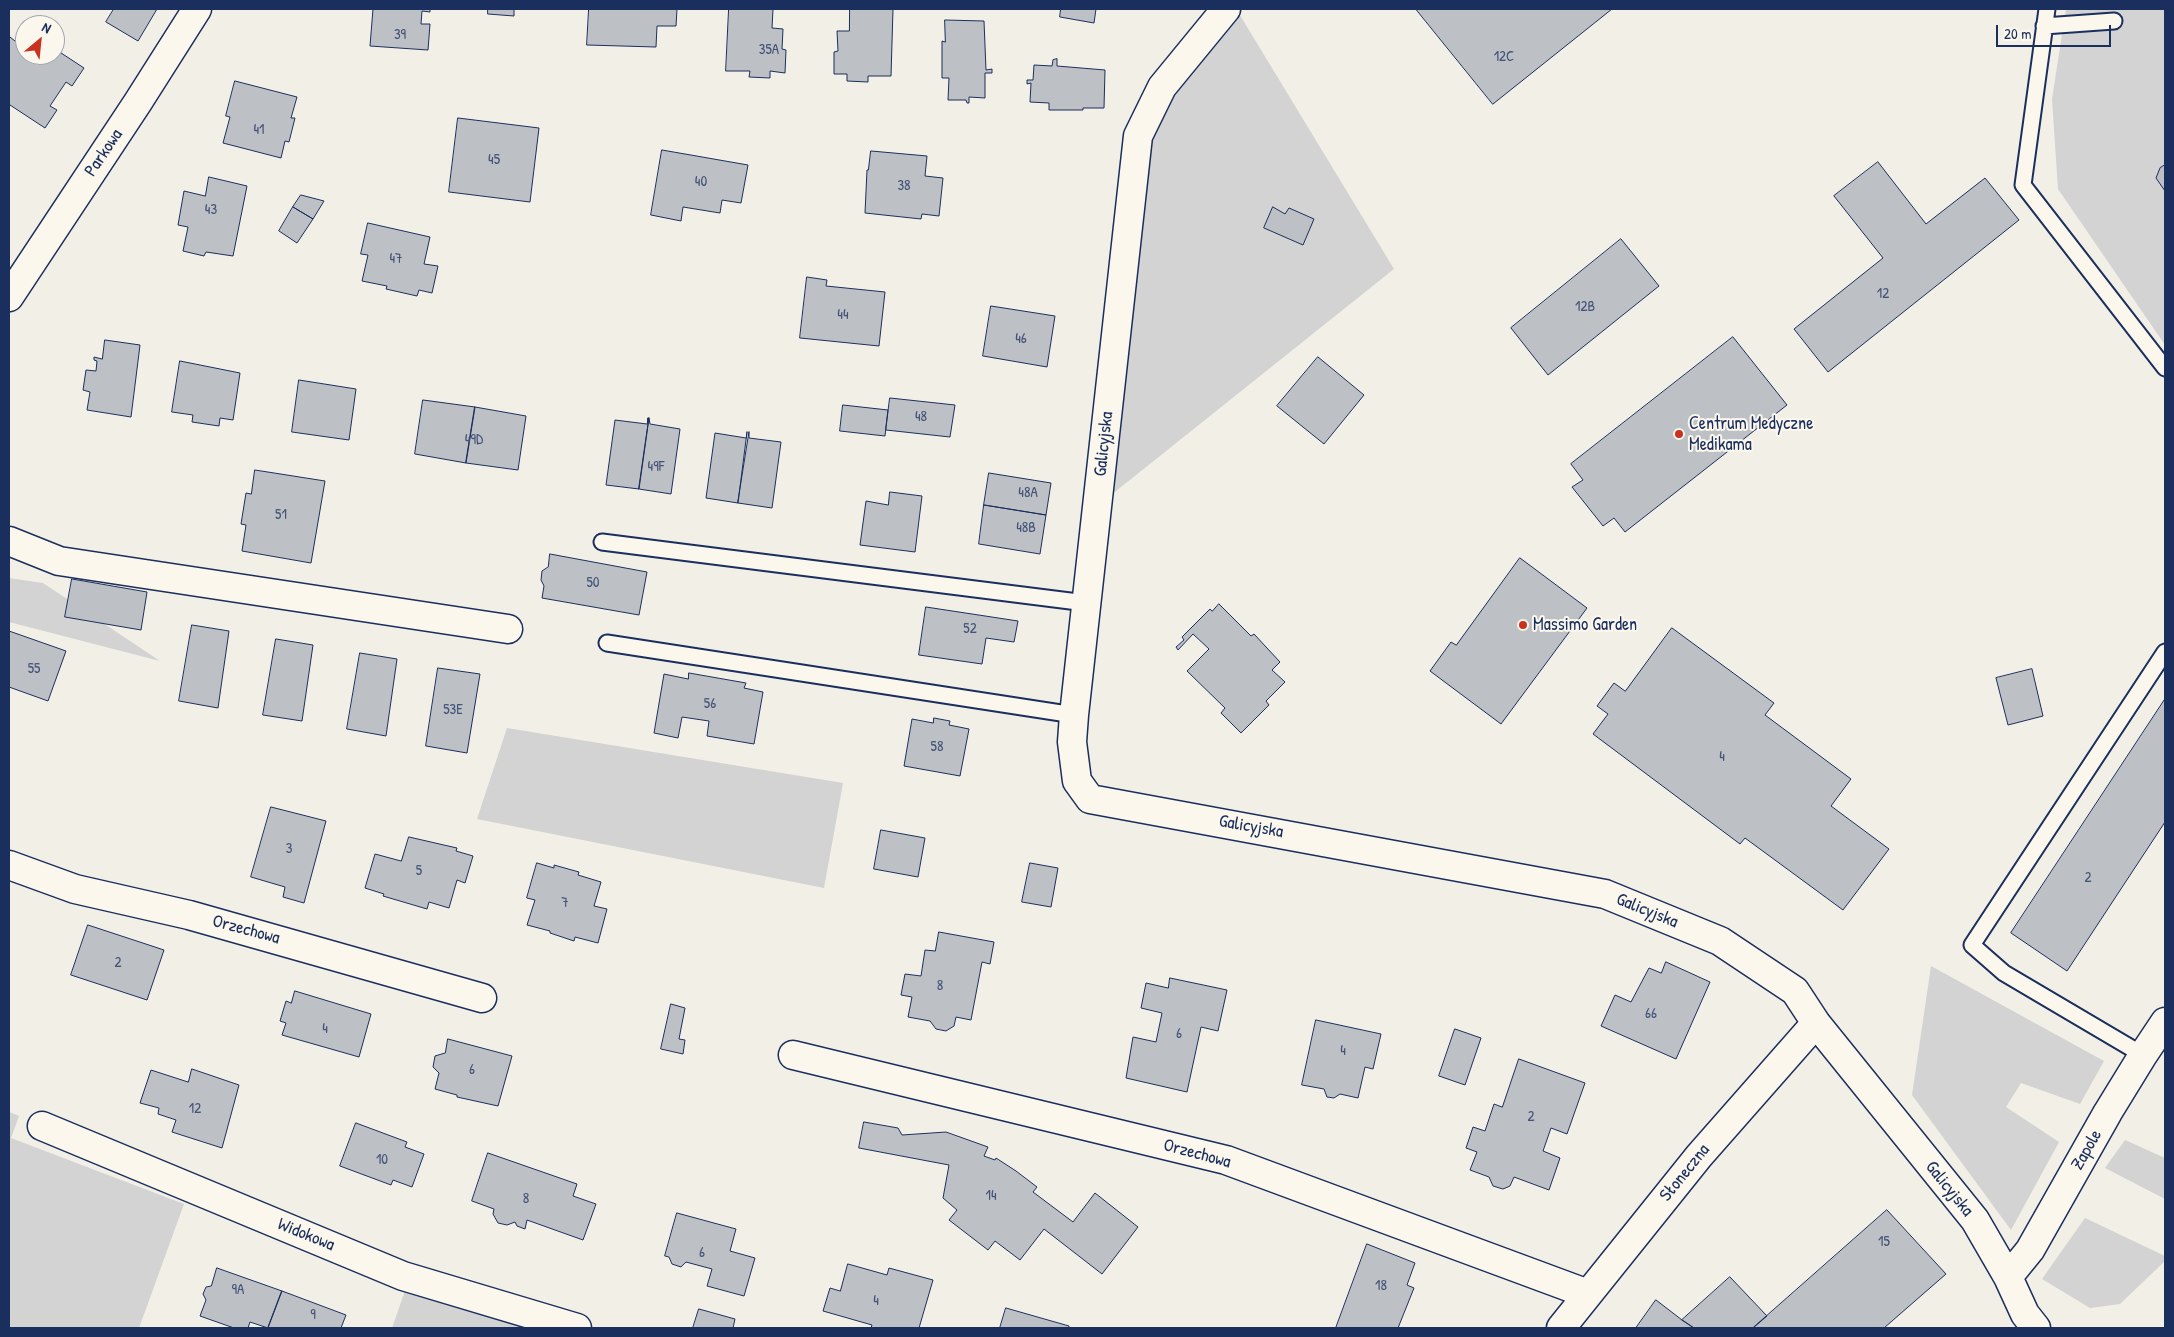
<!DOCTYPE html>
<html>
<head>
<meta charset="utf-8">
<style>
	body { margin:0 }
	#map { position:relative; width:2174px; height:1337px; overflow:hidden; background:#f2efe6; font-family:"Patrick Hand",sans-serif }
	canvas { display:block }
	.frame { position:absolute; inset:0; border:10px solid #1b2f5e; pointer-events:none }
	.north { position:absolute; left:15px; top:15px; width:50px; height:50px; box-sizing:border-box; background:#fbf7ec; border:1px solid #a1a7b3; border-radius:50%; rotate:28deg; font-size:14px; font-weight:700; line-height:20px; text-align:center; color:#1b2f5e }
	.north::after { content:''; display:block; margin:auto; width:18px; height:22px; background:#c8321e; clip-path:polygon(50% 0,100% 100%,50% 72%,0 100%) }
	.scale { position:absolute; left:1996px; top:25px; width:115px; height:22px; box-sizing:border-box; border:2px solid #1b2f5e; border-top:0; padding-left:6px; font-size:15px; line-height:18px; white-space:nowrap; color:#1b2f5e; -webkit-text-stroke:4px #fbf7ec; paint-order:stroke }
</style>
</head>
<body>
<div id="map">
<canvas width="2174" height="1337"></canvas>
<div class="frame"></div>
<div class="north">N</div>
<div class="scale">20 m</div>
</div>
<script>
const ctx = document.querySelector('canvas').getContext('2d');
ctx.lineJoin = 'round';
function paint(path, color) { ctx.fillStyle = color; ctx.fill(path, 'evenodd'); }
function strokePath(path, color, width, dash) { ctx.strokeStyle = color; ctx.lineWidth = width; ctx.lineCap = dash ? 'butt' : 'round'; ctx.setLineDash(dash || []); ctx.stroke(path); }
function label(font, color, halo, rows, align = 'center') {
  ctx.font = font + ' "Patrick Hand",sans-serif'; ctx.lineWidth = 4; ctx.setLineDash([]); ctx.textBaseline = 'middle'; ctx.strokeStyle = halo; ctx.fillStyle = color; for (const [text, x, y, turn = 0] of rows) {
    ctx.save(); ctx.translate(x, y); ctx.rotate((+turn || 0) * Math.PI / 180); ctx.textAlign = isNaN(turn) ? turn : align; if (halo) ctx.strokeText(text, 0, 0); ctx.fillText(text, 0, 0); ctx.restore();
  }
}
paint(new Path2D(`
	M2066 9H2165V345L2058 189 2052 99Z
	M1238 12 1394 269 1111 495 1149 138 1172 92Z
	M9 578 43 583 160 661 9 622Z
	M507 728 843 783 824 888 477 819Z
	M1931 966 2104 1061 2080 1104 2021 1083 2006 1107 2059 1142 2011 1230 1912 1095Z
	M9 1112 19 1116 11 1138 184 1204 139 1328H9Z
	M2125 1140 2165 1158V1199L2105 1168Z
	M2085 1218 2165 1256V1261L2120 1304 2090 1308 2042 1279Z
	M407 1285 537 1328H392Z`), '#d2d3d2');
const building = new Path2D(`
	M114 9H157L138 41 106 22Z
	M365 9H430V12L422 11 421 24H430L428 50 370 46 373 9Z
	M488 9H514V16L488 14Z
	M589 9H677L676 26H657L656 47 587 45Z
	M729 9H773L772 28 783 29 782 49 786 50 785 73 770 71V78L749 77 750 71H726Z
	M850 9H893L891 76H868V82L847 81V74H834V52L838 51 837 31H849Z
	M1061 9H1096L1094 23 1060 17Z
	M1416 9H1612L1493 104Z
	M945 20 984 21 986 70 992 69V73H985V98L969 97V103H967L966 100H948L949 78H942V41L945 42Z
	M25 27V55H55V49L84 68 72 86 66 82 50 106 57 110 45 128 10 105 9 108V39L10 37 15 41Z
	M1057 59V66L1105 70 1104 108H1083V110H1049V103L1030 102 1031 83 1027 84V80H1033L1034 65 1052 66 1053 60Z
	M235 81 297 97 291 118H295L289 142 285 141 281 158 223 143 230 117 226 116Z
	M458 118 539 128 530 202 449 192Z
	M662 150 748 165 741 203 722 200 720 213 683 207 681 221 651 215Z
	M871 151 927 156 925 176 943 178 939 216 922 214 921 219 865 213 867 170H868Z
	M1878 162 1926 224 1985 178 2019 220 1828 372 1794 329 1883 258 1834 196Z
	M2165 165V191L2156 178 2160 168Z
	M209 177 247 186 233 256 206 252 204 256 183 251 188 227 178 225 184 191 205 196Z
	M301 195 324 201 313 219 293 207Z
	M293 207 313 219 297 243 279 231Z
	M1273 207 1285 214 1289 208 1314 219 1303 245 1264 228Z
	M368 223 430 237 424 264 438 266 432 293 419 290 417 296 386 289 387 286 362 281 368 255 361 254Z
	M1621 239 1659 286 1548 375 1511 328Z
	M807 277 827 280 826 286 885 292 879 346 800 338Z
	M991 306 1055 316 1047 367 983 356Z
	M1733 337 1787 405 1625 532 1614 518 1603 526 1572 487 1583 480 1571 464Z
	M105 340 140 345 131 417 87 410 90 392 83 390 86 370 96 371 97 361 94 360V357L102 359Z
	M1318 357 1364 395 1324 444 1277 406Z
	M180 361 240 373 233 420 220 418 219 426 192 422 193 415 172 412Z
	M299 380 356 389 349 440 292 432Z
	M890 398 955 405 950 437 886 430Z
	M423 400 475 407 466 463 415 454Z
	M843 405 888 410 885 436 840 431Z
	M475 407 526 416 518 470 466 463Z
	M648 418H649L639 489 606 485 615 420 647 424Z
	M649 418 650 424 680 429 671 494 639 489Z
	M747 432 738 503 706 498 715 433 746 438Z
	M749 432V438L781 442 772 508 738 503Z
	M255 470 325 481 311 563 242 551 246 525 241 524 246 493 251 494Z
	M989 473 1051 483 1046 515 984 505Z
	M890 492 922 496 915 552 860 545 866 501 888 505Z
	M984 505 1046 515 1040 554 979 544Z
	M550 554 647 572 639 615 542 598 544 586 541 580 542 571 548 567Z
	M1520 558 1587 608 1501 724 1430 671 1451 642 1456 645Z
	M72 579 147 592 141 630 65 617Z
	M1219 604 1251 636 1254 634 1280 662 1272 670 1285 682 1266 701 1269 705 1241 733 1221 713 1225 708 1187 671 1209 649 1193 634 1178 650 1176 647 1184 640 1182 637 1210 609 1212 611Z
	M926 607 1018 621 1014 642 986 638 982 664 919 655Z
	M192 625 229 631 218 708 179 701Z
	M1672 628 1774 703 1765 715 1851 779 1831 806 1889 849 1843 910 1745 838 1740 844 1593 734 1608 714 1597 706 1614 683 1625 691Z
	M9 631 66 651 48 701 9 687Z
	M276 639 313 645 302 721 263 715Z
	M360 653 397 659 386 736 347 729Z
	M438 668 480 674 467 753 426 746Z
	M2032 669 2043 716 2008 725 1996 678Z
	M689 673 746 683 744 688 763 692 754 744 707 736 709 721 682 717 678 738 654 733 664 674 688 679Z
	M2165 699V822L2067 971 2011 933Z
	M934 718 950 721 949 725 969 729 960 776 904 766 912 719 933 723Z
	M271 807 326 821 304 903 283 897 285 887 251 877Z
	M881 830 925 838 918 877 874 869Z
	M409 837 457 848 456 851 473 856 465 883 457 880 449 908 429 902 427 909 383 896 384 894 365 888 375 854 401 861Z
	M537 863 554 868V865L579 872 578 875 601 882 594 906 607 909 598 943 575 937 574 941 550 933V931L527 925 535 900 527 898Z
	M1030 863 1058 868 1051 907 1022 902Z
	M88 925 164 950 147 1000 71 975Z
	M939 932 994 942 990 964 982 962 971 1020 956 1017 954 1026 946 1031 936 1029 930 1021 908 1017 912 997 901 995 905 974 921 976 925 950 935 951Z
	M1666 962 1710 982 1676 1059 1601 1026 1615 995 1631 1002 1649 968 1661 973Z
	M1170 978 1227 990 1218 1031 1201 1027 1187 1092 1126 1078 1133 1037 1156 1042 1162 1013 1141 1008 1146 983 1168 988Z
	M295 991 371 1014 359 1057 282 1035 286 1023 280 1021 286 1001 291 1003Z
	M671 1004 685 1008 679 1039 685 1040 683 1054 661 1049Z
	M1316 1020 1381 1034 1373 1069 1365 1067 1358 1098 1340 1094 1334 1098 1327 1097 1324 1089 1302 1085Z
	M1455 1029 1481 1038 1465 1085 1439 1076Z
	M448 1039 512 1056 498 1106 457 1097V1095L435 1089 439 1073 433 1067 435 1056 445 1053Z
	M1519 1059 1585 1083 1567 1134 1551 1128 1543 1151 1560 1158 1549 1190 1514 1177 1510 1186 1503 1189 1493 1186 1489 1177 1470 1170 1477 1152 1466 1148 1473 1127 1485 1131 1494 1104 1502 1107Z
	M192 1069 239 1085 222 1148 172 1132 176 1120 158 1114 159 1108 140 1103 151 1070 188 1082Z
	M864 1122 898 1128 902 1135 946 1132 988 1147 984 1156 995 1160 996 1158 1016 1171 1037 1187 1033 1192 1073 1222 1095 1193 1138 1227 1102 1274 1044 1229 1020 1260 995 1241 988 1250 949 1220 957 1210 943 1198 949 1165 859 1148Z
	M356 1123 407 1142 405 1147 424 1154 412 1187 393 1180 391 1185 340 1166Z
	M488 1153 577 1184 573 1196 596 1204 583 1240 527 1220 525 1229 517 1226 515 1222 507 1225 498 1223 493 1214 494 1209 472 1201Z
	M1887 1210 1946 1274 1884 1328H1753Z
	M677 1213 736 1229 730 1251 755 1258 744 1296 707 1286 712 1269 686 1262 681 1267 672 1264 669 1257 665 1256Z
	M1367 1244 1415 1263 1407 1285 1414 1288 1398 1328H1336Z
	M848 1264 887 1275 889 1268 933 1280 919 1328H871L872 1325 823 1311 830 1288 840 1291Z
	M217 1268 282 1291 268 1328 250 1322 248 1328H234L200 1316 206 1300 203 1294 206 1287 211 1286Z
	M1730 1277 1767 1316 1753 1328H1694L1682 1320Z
	M282 1291 346 1315 341 1328H268Z
	M1656 1300 1682 1320 1694 1328H1636Z
	M1006 1308 1069 1326V1328H1000Z
	M699 1309 735 1319 733 1328H693Z`);
paint(building, '#bdc0c4');
strokePath(building, '#1b2f5e', 1);
const lane = new Path2D(`
	M2047 9 2023 185 2165 368
	M2044 26 2114 21
	M602 542 1086 603
	M607 643 1074 715
	M2143 1055 2004 973 1972 945 2165 652`);
const street = new Path2D(`
	M1226 9 1162 87 1138 136 1074 715 1072 742 1077 781 1090 799 1605 894 1720 941 1795 991 1816 1023 1975 1220 2008 1277 2025 1314 2036 1328
	M9 297 138 102 197 9
	M9 541 59 561 508 629
	M9 865 75 889 189 915 482 998
	M793 1055 1226 1160 1588 1294
	M42 1126 403 1276 577 1328
	M2008 1277 2030 1250 2108 1112 2143 1055 2165 1022
	M1561 1328 1699 1156 1816 1023`);
strokePath(lane, '#1b2f5e', 19);
strokePath(street, '#1b2f5e', 31);
strokePath(lane, '#fbf7ec', 15);
strokePath(street, '#fbf7ec', 28);
for (const [x, y, r, color] of [
	[1679,434,5,"#c8321e"],
	[1523,625,5,"#c8321e"]
]) { const dot = new Path2D(); dot.arc(x, y, r, 0, 2 * Math.PI); ctx.fillStyle = color; ctx.fill(dot); strokePath(dot, '#fbf7ec', 2); }
label('15px', '#445378', null, [
	["39",400,35],
	["35A",769,50],
	["12C",1504,57],
	["41",259,130],
	["45",494,160],
	["40",701,182],
	["38",904,186],
	["43",211,210],
	["47",396,259],
	["12",1883,294],
	["12B",1585,307],
	["44",843,315],
	["46",1021,339],
	["48",921,417],
	["49D",474,440],
	["49F",656,467],
	["48A",1028,493],
	["51",281,515],
	["48B",1026,528],
	["50",593,583],
	["52",970,629],
	["55",34,669],
	["56",710,704],
	["53E",453,710],
	["58",937,747],
	["4",1722,757],
	["3",289,849],
	["5",419,871],
	["2",2088,878],
	["7",565,903],
	["2",118,963],
	["8",940,986],
	["66",1651,1014],
	["4",325,1029],
	["6",1179,1034],
	["4",1343,1051],
	["6",472,1070],
	["12",195,1109],
	["2",1531,1117],
	["10",382,1160],
	["14",991,1196],
	["8",526,1199],
	["15",1884,1242],
	["6",702,1253],
	["18",1381,1286],
	["9A",238,1290],
	["4",876,1301],
	["9",313,1315]
]);
label('18px', '#1b2f5e', '#fbf7ec', [
	["Parkowa",104,153,-56],
	["Galicyjska",1104,444,-84],
	["Galicyjska",1251,827,10],
	["Galicyjska",1647,911,22],
	["Orzechowa",246,930,15],
	["Zapole",2087,1150,-60],
	["Orzechowa",1197,1154,15],
	["Słoneczna",1685,1173,-51],
	["Galicyjska",1949,1189,51],
	["Widokowa",306,1235,22]
]);
label('18px', '#1b2f5e', '#fbf7ec', [
	["Centrum Medyczne",1689,424],
	["Medikama",1689,445],
	["Massimo Garden",1533,625]
], 'left');
</script>
</body>
</html>
